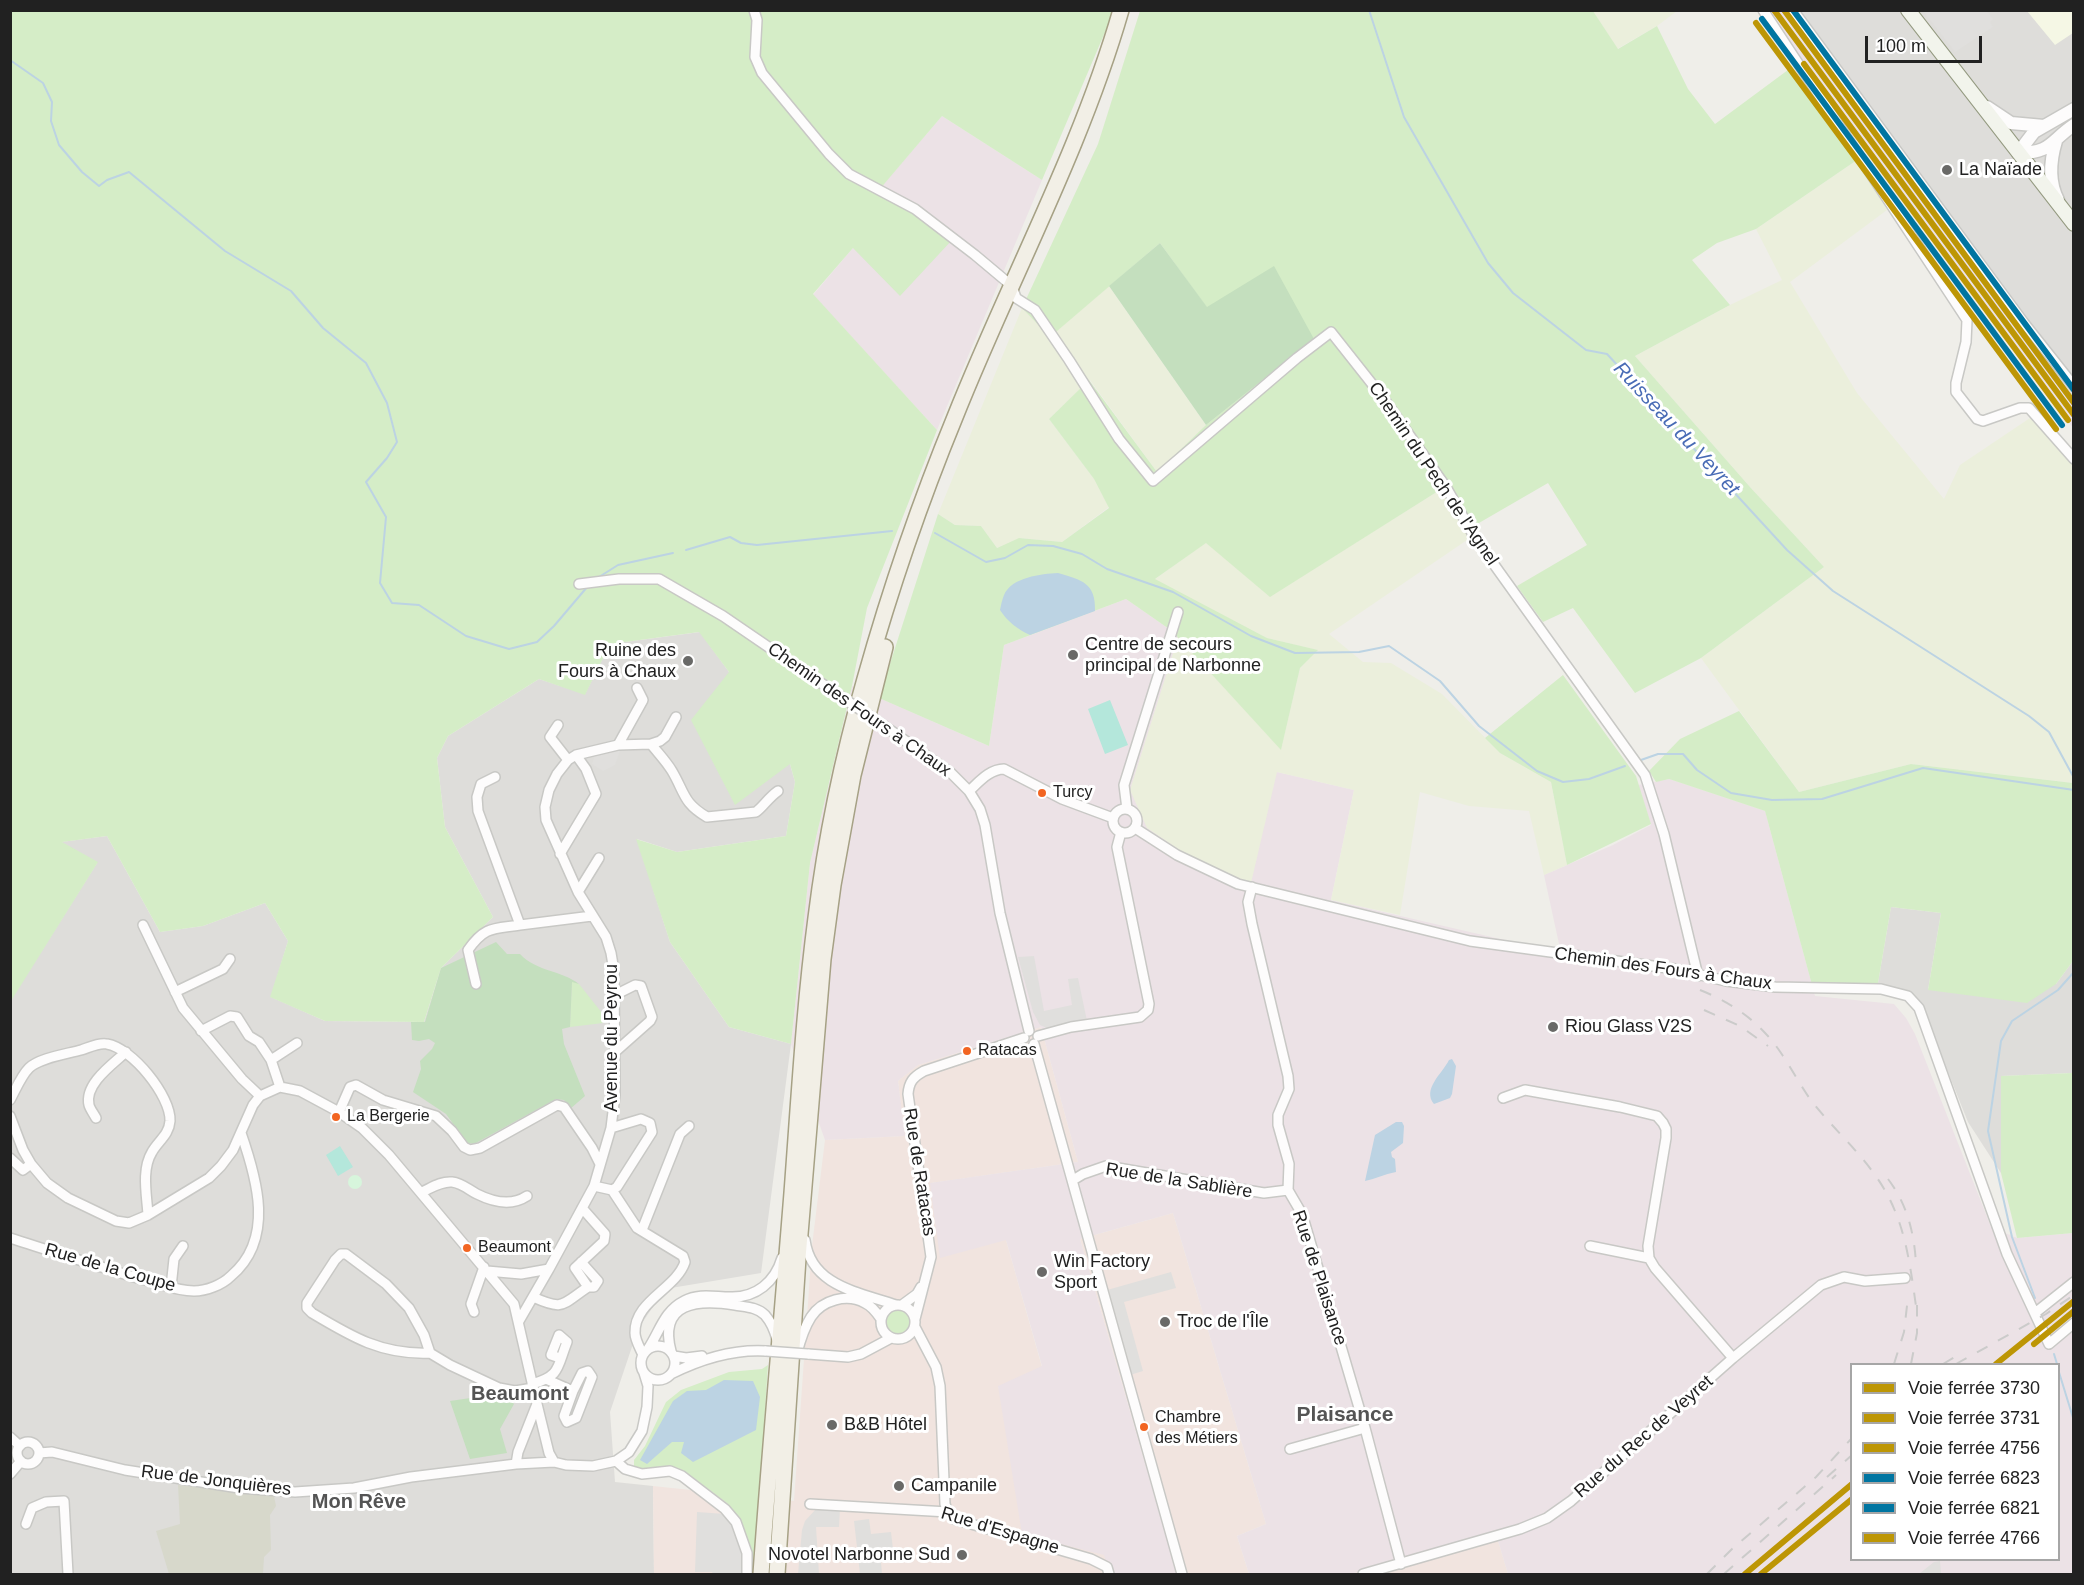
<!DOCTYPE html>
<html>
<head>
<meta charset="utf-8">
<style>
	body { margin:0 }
	#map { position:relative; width:2084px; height:1585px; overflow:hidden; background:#efeee9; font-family:Helvetica,sans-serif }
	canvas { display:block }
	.frame { position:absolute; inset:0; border:12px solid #212121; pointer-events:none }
	.legend { position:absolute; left:1850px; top:1363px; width:210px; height:198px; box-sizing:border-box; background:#fff; border:2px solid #a6a6a6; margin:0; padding:8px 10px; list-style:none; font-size:18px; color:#212121 }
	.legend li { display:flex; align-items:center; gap:12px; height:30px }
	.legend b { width:30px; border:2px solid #a6a6a6 }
	.scale { position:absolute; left:1865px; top:36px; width:117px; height:27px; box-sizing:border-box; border:3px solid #212121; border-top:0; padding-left:8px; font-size:18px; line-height:21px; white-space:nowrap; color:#212121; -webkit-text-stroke:4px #fff; paint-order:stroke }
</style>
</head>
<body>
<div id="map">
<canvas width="2084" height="1585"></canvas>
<div class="frame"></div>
<ul class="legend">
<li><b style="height:8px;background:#bd9605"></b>Voie ferrée 3730</li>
<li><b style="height:8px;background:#bd9605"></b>Voie ferrée 3731</li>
<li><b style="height:8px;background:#bd9605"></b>Voie ferrée 4756</li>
<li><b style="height:8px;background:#0075a1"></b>Voie ferrée 6823</li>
<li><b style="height:8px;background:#0075a1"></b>Voie ferrée 6821</li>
<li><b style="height:8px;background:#bd9605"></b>Voie ferrée 4766</li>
</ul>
<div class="scale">100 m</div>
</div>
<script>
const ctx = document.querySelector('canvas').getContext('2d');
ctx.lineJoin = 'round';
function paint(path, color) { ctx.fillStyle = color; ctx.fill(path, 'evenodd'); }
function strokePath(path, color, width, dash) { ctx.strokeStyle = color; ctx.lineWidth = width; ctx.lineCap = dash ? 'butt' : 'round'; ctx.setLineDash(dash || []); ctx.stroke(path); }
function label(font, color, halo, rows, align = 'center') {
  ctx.font = font + ' Helvetica,sans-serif'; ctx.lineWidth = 6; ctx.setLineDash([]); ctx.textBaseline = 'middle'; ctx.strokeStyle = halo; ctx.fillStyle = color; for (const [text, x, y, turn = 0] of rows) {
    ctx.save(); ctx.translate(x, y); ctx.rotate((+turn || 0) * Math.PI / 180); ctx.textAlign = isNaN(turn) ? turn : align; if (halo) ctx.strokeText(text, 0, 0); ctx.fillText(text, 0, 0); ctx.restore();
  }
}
paint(new Path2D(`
	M1785 11H2073V401L2027 338Z
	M700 632 729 672 790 764 795 782 786 836 677 852 637 839 670 942 729 1027 791 1044 761 1273 665 1289 638 1329 610 1412 615 1482 653 1486 654 1574H11L10 1001 97 863 61 842 107 836 160 932 203 926 265 903 288 941 271 997 325 1021 424 1022 441 968 493 917 445 827 437 758 448 736 539 679 585 694 610 644Z
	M1891 907 1941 913 1928 990 2056 984 2073 961V1073L2001 1076V1173L1968 1122 1928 1022 1911 992 1878 983Z`), '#deddda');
paint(new Path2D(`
	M1041 1027 1078 1162 931 1183 1006 1240 1042 1367 998 1387 1105 1555 1110 1574H654L653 1486 794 1501 812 1246 825 1140 904 1136 898 1081 918 1065Z
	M1173 1213 1266 1524 1237 1536 1249 1574H1177L1080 1239Z
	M1496 1534 1508 1574H1350Z`), '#f1e4df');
paint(new Path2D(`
	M1767 11H1785L2073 401V428Z
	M942 116 1042 180 937 430 813 295 853 248 952 240 878 190Z
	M1126 599 1172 631 1281 750 1277 772 1354 790 1331 900 1561 953 1544 875 1613 845 1651 825 1638 785 1669 779 1765 811 1815 996 1894 1004 1906 1018 1915 1034 1991 1227 2017 1238 2073 1233V1574H1508L1496 1534 1350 1574H1249L1237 1536 1266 1524 1173 1213 1080 1239 1177 1574H1110L1104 1555 1022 1534 998 1386 1042 1366 1006 1240 940 1258 930 1183 1078 1162 1041 1027 918 1065 898 1081 905 1136 825 1140 791 1044 810 863 852 686 989 746 1004 645ZM1852 1364H2058V1560H1852Z`), '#ece2e6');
paint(new Path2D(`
	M2027 11H2073V33L2055 45Z`), '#f5f7e5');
paint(new Path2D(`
	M178 1485 274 1496 276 1506 270 1515 271 1550 264 1557 263 1574H169L156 1531 180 1524Z`), '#d7d8cb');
paint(new Path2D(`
	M1593 11H1677L1657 26 1617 49Z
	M1857 160 1887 210 1790 282 1857 393 1944 499 1960 465 2030 418 2073 463V783L1911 764 1799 792 1701 658 1824 567 1750 487 1635 356 1730 305 1782 280 1756 229Z
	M1109 286 1206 425 1157 472 1090 380 1049 419 1094 479 1109 507 1062 542 1020 538 997 548 981 526 955 525 938 514 1022 308 1050 336Z
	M1443 488 1470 538 1329 634 1363 662 1391 663 1442 694 1500 753 1551 782 1567 865 1544 875 1529 811 1469 806 1420 792 1400 915 1331 900 1354 790 1277 772 1251 883 1193 859 1147 828 1130 790 1178 637 1281 749 1300 668 1317 650 1267 638 1154 580 1206 542 1270 596Z`), '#ebefdc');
paint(new Path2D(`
	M11 11H1114L1042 180 942 116 879 190 952 240 900 296 853 248 813 294 937 430 867 608 852 686 810 863 791 1044 729 1027 670 942 636 839 677 852 786 836 795 782 790 764 735 805 691 720 729 672 699 632 610 644 585 695 539 679 448 736 437 758 445 827 493 917 441 968 424 1022 325 1021 270 997 288 941 265 903 203 926 160 932 107 836 62 842 98 862 11 1001Z
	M1140 11H1593L1618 49 1657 26 1688 89 1715 124 1792 67 1822 117 1857 160 1756 229 1717 243 1692 260 1730 305 1635 356 1750 487 1824 567 1701 658 1635 693 1573 608 1543 622 1517 586 1587 545 1548 483 1472 527 1443 488 1270 597 1206 543 1155 579 1267 638 1318 650 1300 668 1281 750 1172 631 1126 599 1004 645 989 746 879 698 938 514 955 525 981 526 997 548 1019 538 1062 542 1109 508 1094 479 1049 419 1089 380 1157 472 1206 425 1313 339 1207 308 1160 243 1050 337 1022 308 1098 144Z
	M1563 675 1636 776 1651 824 1567 865 1551 782 1500 753 1485 738Z
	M1739 711 1799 792 1911 764 2073 783V961L2056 984 2027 1003 1928 990 1941 913 1891 907 1878 983 1812 985 1765 811 1669 779 1656 782 1649 771 1680 739Z
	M572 981 579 984 602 1013 603 1023 570 1027Z
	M2073 1073V1233L2017 1238 2001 1173V1076Z
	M885 1322a13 13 0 1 1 26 0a13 13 0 1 1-26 0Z
	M768 1365 754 1574H753L740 1521 727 1503 688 1474 675 1467 642 1469 634 1467V1460L645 1446 666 1402 681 1390 729 1372 762 1369Z`), '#d5edc7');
paint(new Path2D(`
	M1160 243 1207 307 1274 266 1314 339 1206 425 1109 286Z
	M496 942 507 954H520C537 972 561 970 579 984L572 982 570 1027 562 1029 564 1044 585 1096 570 1109 564 1100 556 1099 474 1144 467 1143 446 1114 413 1092 421 1069 420 1061 432 1049 435 1043 429 1039 419 1041 412 1040 411 1022H425L441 968Z
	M484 1396H507L514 1404 500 1429 507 1453 470 1459 450 1401Z`), '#c4dfbe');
paint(new Path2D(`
	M348 1182a7 7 0 1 1 14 0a7 7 0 1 1-14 0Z`), '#d7f5dc');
paint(new Path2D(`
	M1110 700 1128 745 1105 754 1088 709Z
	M340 1146 353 1167 338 1176 326 1155Z`), '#b4e7db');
paint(new Path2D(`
	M1923 11H1987L1993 19 1990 22 1993 27 1955 52Z
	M618 745 620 751 615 765 603 771 592 764 597 749Z
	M1034 956 1044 1011 1072 1005 1068 979 1078 978 1087 1021 1049 1029 1040 1025 1033 1012 1018 957Z
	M1171 1272 1176 1288 1124 1302 1143 1371 1130 1375 1107 1290Z
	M817 1508 840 1509 839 1527H816L819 1574H798L802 1530 805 1521Z
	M697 1512 725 1514 737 1531 744 1555 743 1574H713L712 1572H695Z
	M869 1519 871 1534 891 1532 893 1549 880 1551 882 1574H860L854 1521Z
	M1940 1561 1941 1574H1919L1934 1562Z`), '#e0dfdd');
paint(new Path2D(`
	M1058 573C1082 580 1096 583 1095 611L1030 635C1017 629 1008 622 1000 610 1001 605 1002 600 1004 595 1012 577 1041 574 1058 573Z
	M1452 1059 1456 1066 1452 1094 1450 1098 1434 1104C1422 1089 1442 1074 1449 1060Z
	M1396 1122H1402L1404 1126 1403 1143 1391 1152 1392 1157 1395 1159 1396 1172C1384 1174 1376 1179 1365 1181L1375 1135Z
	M724 1380 753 1381 760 1397 756 1430 693 1462 681 1453 684 1442H672L647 1464 640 1460 673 1401 687 1391 706 1390Z`), '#bcd3e3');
strokePath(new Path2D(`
	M1369 10 1404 117 1488 263 1513 293 1586 350 1607 354 1787 550 1833 591 2029 716 2049 732 2074 778
	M10 60 43 83 52 102 51 121 59 145 82 172 99 186 107 180 129 172 225 251 291 291 323 328 366 363 387 403 397 442 387 458 366 482 386 517 380 583 392 603 419 605 466 636 509 649 537 642 554 626 588 586
	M935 533 986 562 1005 558 1028 545 1053 546 1082 554 1107 569 1173 592 1251 636 1295 653 1359 652 1389 646 1440 681 1479 726 1537 771 1563 782 1589 779 1625 766
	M686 550 730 537 741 543 757 545 892 531
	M599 577 618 565 673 553
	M1641 760 1658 754H1683L1697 770 1731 793 1772 800 1822 799 1923 768 2074 790
	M2035 1298 2012 1237 1988 1131 2001 1041 2012 1021 2058 990 2074 972
	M2054 1354 2057 1364
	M2058 1369 2074 1421`), '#bcd3e3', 2);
const minor = new Path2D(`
	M754 10 757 20 755 57 762 73 829 154 849 174 915 209 975 255 1012 286 1016 298 1035 310 1069 360 1119 439 1153 481 1297 358 1331 332 1384 399 1446 487 1475 538 1645 775 1664 834 1698 976
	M1763 10 1967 320 1966 342 1956 383V392L1977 419 1983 421 2020 408H2029L2074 459
	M1793 10 2024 323 2074 386
	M579 584 619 579H659L723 616 843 698
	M558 725 550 737 568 760
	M883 725 951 773 969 791 980 809 985 825 1000 913 1029 1031
	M651 744C658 753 666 761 672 771 685 793 683 803 707 817L756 812C764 806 768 798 778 791
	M618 745 643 700 637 688
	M495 777 481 784 477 797 478 811 520 925 592 916
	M969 791C979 782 990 769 1004 769L1062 799 1113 818
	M1127 809 1124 785 1178 612
	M1113 821a12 12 0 1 1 24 0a12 12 0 1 1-24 0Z
	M1135 828 1177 855 1238 884 1470 941 1675 969 1726 981 1775 987 1881 989 1908 996 1919 1008 2007 1254 2049 1344 2074 1323
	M560 854 596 794 586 769 576 755
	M1252 887 1248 902 1252 924 1288 1076 1289 1089 1278 1115V1125L1289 1164 1288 1190 1302 1214 1365 1428 1401 1564
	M578 892 599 858
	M143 925 183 1008 242 1079 260 1096
	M476 984 468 950C485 926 493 929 520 925
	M175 992 223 969 230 959
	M613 996 635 985 641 986 652 1017 650 1021 615 1052
	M201 1031 230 1016 237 1017 249 1036 259 1042 271 1060 280 1087
	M1038 1036 1071 1027 1140 1017 1148 1010 1149 1004 1117 847 1121 832
	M1034 1044 1182 1574
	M271 1060 297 1043
	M1503 1098 1525 1090 1620 1107 1657 1116 1663 1123 1666 1129V1138L1648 1246 1649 1258 1655 1268 1733 1358
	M10 1100C16 1089 21 1076 29 1068 39 1058 67 1054 81 1050 88 1048 99 1042 107 1044 132 1048 171 1096 170 1121 169 1135 158 1141 152 1152 141 1170 147 1196 148 1215
	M339 1112 350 1087 356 1085 383 1100 436 1116 452 1131 464 1147 470 1150 480 1148 557 1105 564 1107 592 1148 600 1164
	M10 1116 23 1150 31 1164 47 1183 68 1198 116 1221 129 1223 148 1215 209 1178 221 1166 233 1150 253 1105 260 1096 280 1087 300 1091 339 1112 362 1128 389 1155 514 1304 537 1404 549 1453 554 1462
	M96 1118C94 1114 90 1109 89 1105 84 1084 113 1064 126 1052
	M10 1158 23 1170 31 1164
	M1073 1180 1083 1174 1106 1166 1264 1193 1288 1190
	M594 1186 612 1190 617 1187 652 1132 650 1123 641 1119 611 1128
	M612 1190 637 1228 683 1256 685 1262C676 1289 634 1301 635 1333 635 1340 640 1348 643 1355
	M422 1192C431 1188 441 1181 452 1182 462 1183 469 1190 477 1194 493 1202 512 1206 527 1196
	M642 1230 680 1134 689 1126
	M10 1238C54 1252 97 1266 141 1279 158 1283 176 1291 194 1291 206 1291 222 1285 231 1276 275 1239 257 1179 241 1133
	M805 1240C811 1286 858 1292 896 1305
	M1590 1246 1649 1258
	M581 1262 598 1281 594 1287H588L575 1268 604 1241 605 1234 582 1208
	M487 1271 521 1274 549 1269 594 1186 611 1128 615 1095 614 971 611 953 606 937 578 892 546 820 545 807 549 790 557 774 568 760 576 755 618 745 651 744 660 741 665 737 676 717
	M171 1287 174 1259 183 1246
	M533 1297C564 1311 561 1305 588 1287
	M881 1322a17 17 0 1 1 34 0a17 17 0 1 1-34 0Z
	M902 1305 917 1294 921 1287
	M474 1312 471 1304 484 1267
	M2035 1313 2074 1282
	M915 1319 931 1257 908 1094C909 1082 913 1077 924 1071L1024 1038
	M519 1321 549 1269
	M915 1327 936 1367 940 1386 945 1504 948 1512
	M641 1363a17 17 0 1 1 34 0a17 17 0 1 1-34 0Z
	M648 1349C660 1331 664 1311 684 1301 699 1293 714 1297 730 1297 756 1298 775 1282 782 1258
	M671 1351C658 1302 698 1299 735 1305 745 1307 757 1307 765 1315 771 1322 775 1331 777 1340
	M430 1353C382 1355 352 1337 312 1313L307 1308V1303L335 1260 341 1254H346L386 1284 409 1308 424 1335 430 1353 450 1365 499 1388 515 1391 533 1388
	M797 1353C800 1341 804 1328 811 1317 822 1300 847 1293 865 1303 872 1306 877 1313 881 1319
	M808 1354 848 1357 861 1354 891 1338
	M674 1356 686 1358 702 1356
	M671 1374C701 1359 732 1349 766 1351
	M548 1380 573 1391 564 1416 567 1422 576 1418 592 1377 588 1371 582 1373 573 1391
	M532 1384C561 1376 557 1367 567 1342L559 1335 551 1355 560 1358
	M10 1437 20 1446
	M17 1453a11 11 0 1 1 22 0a11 11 0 1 1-22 0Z
	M1290 1449 1365 1428
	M39 1453 52 1452 125 1470 239 1488 295 1492 354 1488 411 1477 516 1464 554 1462 566 1465 593 1466 616 1461 629 1452 642 1431 647 1407 648 1386 644 1373
	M616 1461 625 1469 642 1474 670 1471 682 1476 725 1509 736 1522 747 1553V1574
	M516 1464 518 1452 537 1404
	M10 1474 21 1461
	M810 1504 948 1512 954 1519 1091 1559 1107 1567 1109 1574
	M26 1524 32 1508 46 1502 64 1501 68 1574
	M1363 1574 1520 1529 1547 1518 1571 1501 1733 1358 1821 1285 1844 1277 1865 1281 1905 1278`);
const tertiary = new Path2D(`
	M1987 107 2011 123 2044 126
	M2056 141C2050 161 2048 181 2058 200
	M2018 153 2034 132 2074 109
	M2018 153C2052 153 2050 141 2074 125`);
const secondary = new Path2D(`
	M1908 10 2074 224`);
const primary = new Path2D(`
	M761 1574C770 1447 782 1320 792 1193 799 1101 804 1009 816 918 826 837 843 756 865 679 890 590 920 502 955 417 1009 281 1080 152 1121 10
	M777 1574 798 1258 823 959 833 885 853 775 885 647`);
strokePath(minor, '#c8c8c5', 12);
strokePath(tertiary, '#c8c8c5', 15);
strokePath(secondary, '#949a80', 16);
strokePath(primary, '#a6a185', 18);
strokePath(minor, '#fdfcfc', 9);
strokePath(tertiary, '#fdfcfc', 12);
strokePath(secondary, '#f2f4ec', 14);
strokePath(primary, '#f2efe6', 15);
strokePath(new Path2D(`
	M1700 990C1733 1003 1761 1023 1781 1053 1792 1069 1801 1087 1813 1103 1842 1139 1877 1166 1895 1211 1908 1242 1912 1279 1917 1313
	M1704 1010 1740 1026 1768 1046
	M1888 1179C1907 1204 1914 1232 1916 1263
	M1894 1364 1904 1332 1908 1297
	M1911 1364 1917 1333V1305
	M1943 1364 1963 1352
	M1956 1364 2046 1314 2074 1295
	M1827 1477 1852 1455
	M1707 1574 1732 1549 1816 1477 1852 1438
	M1724 1574 1836 1475`), '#cbcbca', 2, [12, 12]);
const minorBridge = new Path2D(`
	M843 698 883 725
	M766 1351 808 1354`);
strokePath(minorBridge, '#c8c8c5', 12, []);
strokePath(minorBridge, '#fdfcfc', 9);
strokePath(new Path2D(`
	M1774 10 2074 415
	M1996 1364 2074 1301
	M1745 1574 1852 1484`), '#bd9605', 6);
strokePath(new Path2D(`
	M1804 64 2068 420
	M2034 1344 2074 1311
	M1761 1574 1852 1499`), '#bd9605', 6);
strokePath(new Path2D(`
	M1784 10 2074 403`), '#bd9605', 6);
strokePath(new Path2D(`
	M1762 19 2062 425`), '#0075a1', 6);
strokePath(new Path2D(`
	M1793 10 2074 390`), '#0075a1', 6);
strokePath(new Path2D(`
	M1756 23 2056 429`), '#bd9605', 6);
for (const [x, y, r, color] of [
	[1947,170,6,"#696967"],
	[1073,655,6,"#696967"],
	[688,661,6,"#696967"],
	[1042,793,5,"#f26522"],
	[1553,1027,6,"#696967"],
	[967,1051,5,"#f26522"],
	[336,1117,5,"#f26522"],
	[467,1248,5,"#f26522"],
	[1042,1272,6,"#696967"],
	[1165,1322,6,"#696967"],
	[832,1425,6,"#696967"],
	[1144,1427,5,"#f26522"],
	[899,1486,6,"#696967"],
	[962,1555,6,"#696967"]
]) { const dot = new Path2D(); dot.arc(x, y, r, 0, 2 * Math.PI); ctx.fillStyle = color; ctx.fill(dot); strokePath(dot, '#fff', 2); }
label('16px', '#212121', '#fff', [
	["Turcy",1053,793],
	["Ratacas",978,1051],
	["La Bergerie",347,1117],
	["Beaumont",478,1248],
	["Chambre",1155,1418],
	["des Métiers",1155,1439]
], 'left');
label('18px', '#212121', '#fff', [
	["La Naïade",1959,170],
	["Centre de secours",1085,645],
	["principal de Narbonne",1085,666],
	["Ruine des",676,651,"right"],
	["Fours à Chaux",676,672,"right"],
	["Riou Glass V2S",1565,1027],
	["Win Factory",1054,1262],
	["Sport",1054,1283],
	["Troc de l'Île",1177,1322],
	["B&B Hôtel",844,1425],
	["Campanile",911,1486],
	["Novotel Narbonne Sud",950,1555,"right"]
], 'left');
label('18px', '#212121', '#fff', [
	["Chemin du Pech de l'Agnel",1433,474,56],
	["Chemin des Fours à Chaux",859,710,35],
	["Chemin des Fours à Chaux",1663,969,8],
	["Avenue du Peyrou",612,1038,-90],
	["Rue de Ratacas",919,1172,81],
	["Rue de la Sablière",1179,1181,9],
	["Rue de la Coupe",110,1268,16],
	["Rue de Plaisance",1319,1278,72],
	["Rue du Rec de Veyret",1644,1437,-41],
	["Rue de Jonquières",216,1481,7],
	["Rue d'Espagne",1000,1531,17]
]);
label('italic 20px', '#486bb5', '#fff', [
	["Ruisseau du Veyret",1676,429,47]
]);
label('bold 20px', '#545454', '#fff', [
	["Beaumont",520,1394],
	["Mon Rêve",359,1502]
]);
label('bold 21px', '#545454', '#fff', [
	["Plaisance",1345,1415]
]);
</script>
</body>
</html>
